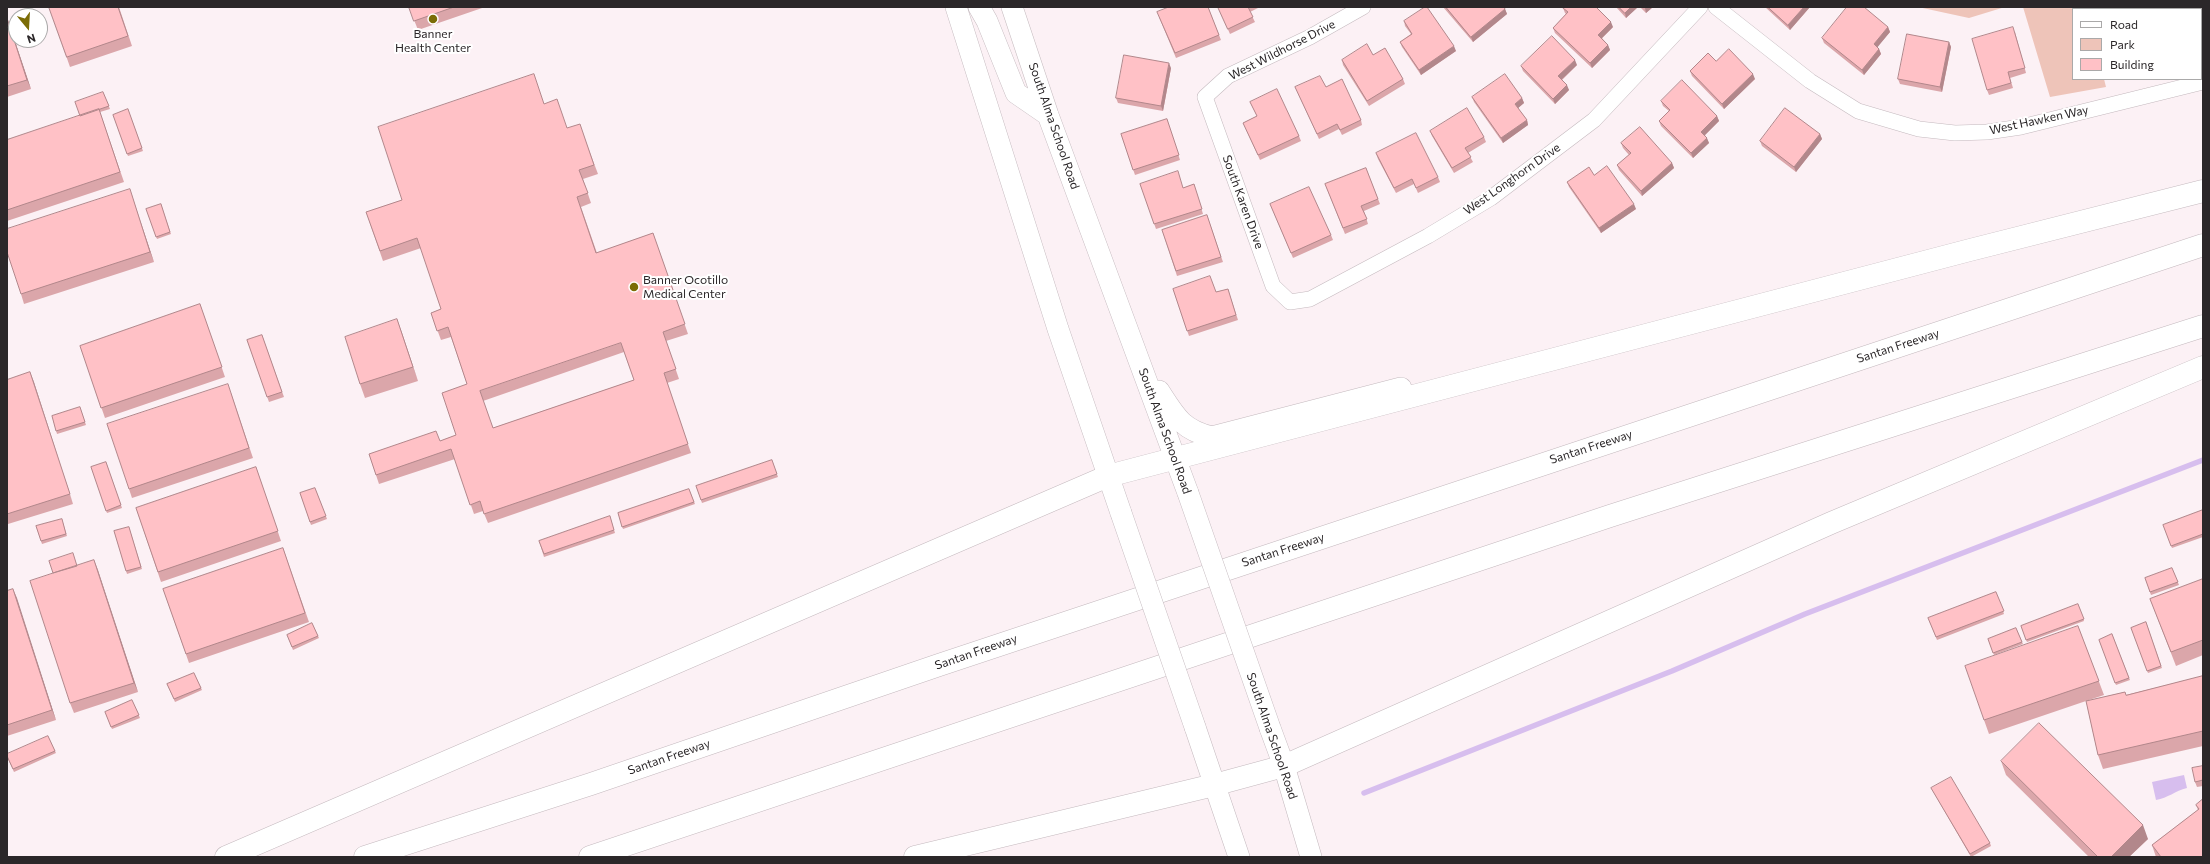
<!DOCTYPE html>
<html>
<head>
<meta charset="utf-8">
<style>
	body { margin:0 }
	#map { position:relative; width:2210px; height:864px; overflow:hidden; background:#fcf1f5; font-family:Commissioner,sans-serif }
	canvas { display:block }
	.frame { position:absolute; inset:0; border:8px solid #2b2729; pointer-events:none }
	.legend { position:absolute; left:2072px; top:8px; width:130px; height:72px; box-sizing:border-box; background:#fff; border:1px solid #aaa9a9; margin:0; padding:5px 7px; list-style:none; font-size:12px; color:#2b2729 }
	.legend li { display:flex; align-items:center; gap:8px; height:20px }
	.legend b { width:20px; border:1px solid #aaa9a9 }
	.north { position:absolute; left:8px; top:8px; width:40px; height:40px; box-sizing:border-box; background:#fff; border:1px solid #aaa9a9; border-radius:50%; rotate:162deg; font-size:11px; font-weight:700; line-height:16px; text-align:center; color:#2b2729 }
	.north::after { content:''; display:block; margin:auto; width:14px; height:18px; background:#7b6c06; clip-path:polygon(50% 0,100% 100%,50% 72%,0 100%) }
</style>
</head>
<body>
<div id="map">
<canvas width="2210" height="864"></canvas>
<div class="frame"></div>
<ul class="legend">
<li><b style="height:5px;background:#fff"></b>Road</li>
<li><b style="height:11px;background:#eec4b9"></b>Park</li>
<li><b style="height:11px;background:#ffc1c6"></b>Building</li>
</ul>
<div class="north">N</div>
</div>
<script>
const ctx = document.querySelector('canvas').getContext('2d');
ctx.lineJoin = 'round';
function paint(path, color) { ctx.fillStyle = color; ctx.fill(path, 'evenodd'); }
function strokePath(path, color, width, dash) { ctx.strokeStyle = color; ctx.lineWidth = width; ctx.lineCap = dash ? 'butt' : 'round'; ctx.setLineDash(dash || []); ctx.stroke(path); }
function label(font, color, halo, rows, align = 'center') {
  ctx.font = font + ' Commissioner,sans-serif'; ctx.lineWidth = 4; ctx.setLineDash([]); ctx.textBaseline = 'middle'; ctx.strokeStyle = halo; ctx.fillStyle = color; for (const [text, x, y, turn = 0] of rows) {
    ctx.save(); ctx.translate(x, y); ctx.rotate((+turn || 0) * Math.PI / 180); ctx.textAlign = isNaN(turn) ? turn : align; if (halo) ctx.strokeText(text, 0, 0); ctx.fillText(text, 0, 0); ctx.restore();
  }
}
paint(new Path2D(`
	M1918 7H2005L1969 18Z
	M2023 7H2089V9H2073V79H2104L2106 87 2050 97Z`), '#eec4b9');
paint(new Path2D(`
	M2184 775 2187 788C2175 791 2168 798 2156 800L2152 782Z`), '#d7beee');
strokePath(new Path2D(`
	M1364 793 1672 671 1805 614 2203 460`), '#d7beee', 5.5);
const minor = new Path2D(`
	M1363 7 1310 37 1228 76 1205 97 1273 286 1290 302 1310 299 1428 236 1491 198 1594 120 1700 7
	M1716 7 1810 81 1858 111 1919 129 1955 133 1987 132 2021 127 2203 82`);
const secondary = new Path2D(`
	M956 7 1058 329 1121 513
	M979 7 987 21 1016 93 1048 115
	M1012 7 1048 115 1188 493
	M1159 391C1175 416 1182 430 1212 437L1401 388
	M1195 727 1239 857
	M1270 728 1284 766 1311 857`);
const motorway = new Path2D(`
	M226 857 1108 476 1970 250 2203 191
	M365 857 591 784 939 665 2203 245
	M590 857 1610 516 2203 326
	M915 857 1214 785 1284 766 1831 523 2203 367`);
strokePath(minor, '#c4b9be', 16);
strokePath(secondary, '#c4b9be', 22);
strokePath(motorway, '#c4b9be', 23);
strokePath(minor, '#fff', 15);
strokePath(secondary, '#fff', 21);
strokePath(motorway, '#fff', 22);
const secondaryBridge = new Path2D(`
	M1188 493 1270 728
	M1121 513 1195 727`);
strokePath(secondaryBridge, '#c4b9be', 22, []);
strokePath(secondaryBridge, '#fff', 21);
paint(new Path2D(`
	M49 7H119L132 46 70 67Z
	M409 7H485L418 30Z
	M1208 7 1221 40 1176 58 1159 17Z
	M1218 7H1260L1250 12 1255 22 1230 34Z
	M1443 7H1504L1505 9 1507 14 1473 42Z
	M1616 7H1638L1626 18Z
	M1640 7H1653L1646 13Z
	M1765 7H1810L1790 30Z
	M1563 8 1613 27 1602 38 1608 45 1610 50 1592 68 1555 33 1553 28 1566 14 1565 13Z
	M7 18 31 89 7 97Z
	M1404 21 1456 51 1421 75 1402 47 1400 42 1411 34 1405 26Z
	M1888 27 1890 32 1877 47 1879 49 1881 54 1864 75 1824 43 1822 38Z
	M2015 32 2026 73 2010 78 2013 88 1989 95 1987 90Z
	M1949 42 1951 47 1942 92 1900 84 1898 79Z
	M1373 55 1403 79 1405 84 1369 106 1343 65 1342 60Z
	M1716 61 1755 79 1724 109 1692 76 1690 71Z
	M1577 65 1562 80 1569 90 1555 104 1523 71 1521 66Z
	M1171 68 1163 111 1118 103 1116 98Z
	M1295 87H1326L1361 120 1362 125 1342 135 1339 129 1319 139Z
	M103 92 110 109 100 112 124 182 7 221V140L80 116Z
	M1472 97 1522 98 1524 103 1518 108 1527 120 1528 125 1503 143 1474 102Z
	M1661 101 1717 116 1719 121 1705 135 1709 143 1693 158 1661 126 1659 121 1669 111 1663 106Z
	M1250 102 1299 136 1301 141 1260 160 1243 123 1257 116Z
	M544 104 567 128 583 134 598 174 583 179 591 203 581 207 597 253 653 233 688 334 666 341 679 379 667 383 691 453 488 523 483 511 474 514 455 459 379 484 369 454 440 441 456 435 467 384 451 337 441 340 431 313 441 309 421 248 383 261 366 212 402 200ZM624 352 634 380 493 428 483 401Z
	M128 109 143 151 128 156 113 115Z
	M1167 119 1180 160 1135 175 1121 134Z
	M1430 131 1484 137 1486 142 1468 153 1473 162 1454 173 1432 136Z
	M1820 134 1822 139 1796 172 1762 146 1760 141Z
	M1621 143 1672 163 1674 168 1642 196 1619 170 1617 165 1629 155 1623 148Z
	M1376 153 1438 177 1440 182 1418 193 1414 184 1396 193 1378 159Z
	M1366 168 1380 204 1364 211 1368 224 1345 234 1325 184Z
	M1594 175 1636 209 1601 233 1569 187 1567 182Z
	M1140 184 1183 188 1194 184 1203 214 1156 229Z
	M133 199 154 262 24 304 21 294Z
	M161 204 171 234 157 239 146 209Z
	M1270 204 1331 235 1333 240 1293 258Z
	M1207 215 1223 262 1177 276 1162 230Z
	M1173 289 1216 292 1228 289 1238 320 1189 336Z
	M200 304 225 377 105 418 80 346Z
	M397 319 418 381 365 398 360 384Z
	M262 335 284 397 269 402 247 340Z
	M30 372 73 504 8 524 7 521V380Z
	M231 393 253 458 132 498 129 489Z
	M80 407 86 425 57 434 52 416Z
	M772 460 778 477 702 503 696 486Z
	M106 462 122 508 107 513 91 467Z
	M256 467 281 541 161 582 136 508Z
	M315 488 327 519 311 525 300 493Z
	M689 489 695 504 623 529 618 513Z
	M2203 510V537L2172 548 2163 525Z
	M610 516 615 533 544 557 539 541Z
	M62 519 67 536 42 544 36 526Z
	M129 527 142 569 127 574 114 531Z
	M283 548 309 622 189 663 163 589Z
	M94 560 138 692 74 713 70 703 77 566Z
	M2172 568 2179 585 2151 595 2145 578Z
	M2203 579V655L2176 666 2150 599Z
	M13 589 56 720 7 736V591Z
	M1996 592 2004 614 1937 640 1928 618Z
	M2078 604 2084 621 2027 642 2021 626Z
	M2146 622 2162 668 2148 673 2131 628Z
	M312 623 319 638 293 650 287 635Z
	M2078 626 2104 695 2086 701 2125 692 2126 695 2203 676V746L2103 769 2098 755 2086 701 1989 734 1984 720Z
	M2016 628 2023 644 1994 655 1988 639Z
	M2112 634 2130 680 2116 685 2099 640Z
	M194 673 202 690 175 702 167 684Z
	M132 700 140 718 112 729 105 712Z
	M48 736 56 753 14 772 7 757Z
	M2001 761 2148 839 2129 857H2089L2006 775Z
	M2203 766V786L2197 787 2195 782Z
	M1931 788 1990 843 1991 846 1971 857Z
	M2203 799V857H2156L2152 845 2198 810 2196 805Z`), '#dba6aa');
paint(new Path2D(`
	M1631 7H1638L1626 18 1625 13Z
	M1646 7H1653L1646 13 1645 8Z
	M1804 7H1810L1790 30 1788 25Z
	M1505 9 1507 14 1473 42 1471 37Z
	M7 18 10 26 31 89 27 80Z
	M1611 22 1613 27 1600 40 1598 35Z
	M1888 27 1890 32 1876 49 1874 44Z
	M1949 42 1951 47 1942 92 1940 87Z
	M1608 45 1610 50 1592 68 1590 63Z
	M1454 46 1456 51 1421 75 1419 70Z
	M1879 49 1881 54 1864 75 1862 70Z
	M1575 60 1577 65 1560 81 1558 76Z
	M1169 63 1171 68 1163 111 1161 106Z
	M1753 74 1755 79 1724 109 1722 104Z
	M1567 85 1569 90 1555 104 1553 99Z
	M1522 98 1524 103 1517 109 1515 104Z
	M1717 116 1719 121 1703 137 1701 132Z
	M1527 120 1528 125 1503 143 1501 138Z
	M1820 134 1822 139 1796 172 1794 167Z
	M1707 138 1709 143 1693 158 1691 153Z
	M1672 163 1674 168 1642 196 1641 191Z
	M130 189 133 199 154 262 150 252Z
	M1634 204 1636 209 1601 233 1599 228Z
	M397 319 402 333 418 381 413 367Z
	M30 372 34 382 73 504 70 494Z
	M94 560 98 570 138 692 134 683Z
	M13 589 17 598 56 720 52 710Z
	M2143 825 2148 839 2129 857H2111Z`), '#b2878b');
const building = new Path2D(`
	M49 7H118L128 36 67 57Z
	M409 7H454L414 21Z
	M1169 7H1208L1219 35 1175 53 1157 12Z
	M1218 7H1248L1253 17 1228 29Z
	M1425 7H1427L1454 46 1419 70 1400 42 1412 34 1404 21Z
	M1446 7H1504L1505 9 1471 37Z
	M1564 7H1596L1611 22 1598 35 1608 45 1590 63 1553 28 1568 12 1563 8Z
	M1619 7H1631L1625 13Z
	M1768 7H1804L1788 25Z
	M1847 7H1864L1888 27 1874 44 1879 49 1862 70 1822 38Z
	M2156 7H2177V9H2148Z
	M7 18 27 80 7 86Z
	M2013 27 2025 68 2008 72 2011 83 1987 90 1972 39Z
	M1907 34 1949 42 1940 87 1898 79Z
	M1552 36 1575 60 1558 76 1567 85 1553 99 1521 66Z
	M1367 44 1373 55 1385 48 1403 79 1367 101 1342 60Z
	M1729 49 1753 74 1722 104 1690 71 1708 53 1716 61Z
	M1124 55 1169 63 1161 106 1116 98Z
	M534 74 544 104 557 99 567 128 580 124 594 165 579 170 588 193 577 197 596 253 653 233 685 324 663 332 676 369 664 373 688 444 484 514 480 501 470 505 451 449 376 475 369 454 436 431 440 441 456 435 442 393 467 384 448 327 437 331 431 313 441 309 417 238 380 251 366 212 402 200 378 127ZM621 343 634 380 493 428 480 391Z
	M1505 74 1522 98 1515 104 1527 120 1501 138 1472 97Z
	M1320 76 1326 87 1342 79 1361 120 1340 130 1337 124 1317 134 1295 87Z
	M1682 80 1717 116 1701 132 1707 138 1691 153 1659 121 1670 110 1661 101Z
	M1277 89 1299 136 1258 155 1243 123 1257 116 1250 102Z
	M103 92 109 106 80 116 75 102Z
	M1467 108 1484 137 1465 148 1471 157 1452 168 1430 131Z
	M1785 108 1820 134 1794 167 1760 141Z
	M99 109 120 172 7 210V140Z
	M128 109 142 148 127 154 113 115Z
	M1167 119 1179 155 1133 170 1121 134Z
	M1640 127 1672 163 1641 191 1617 165 1631 153 1621 143Z
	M1416 133 1438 177 1416 188 1412 179 1394 188 1376 153Z
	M1607 166 1634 204 1599 228 1567 182 1589 167 1594 175Z
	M1366 168 1378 199 1361 206 1367 219 1343 228 1325 184Z
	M1178 171 1183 188 1194 184 1202 209 1154 224 1140 184Z
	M1309 187 1331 235 1291 253 1270 204Z
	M130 189 150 252 21 294 7 252V229Z
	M161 204 170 232 156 237 146 209Z
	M1207 215 1221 257 1176 271 1162 230Z
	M1210 276 1216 292 1228 289 1236 315 1187 331 1173 289Z
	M200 304 222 367 101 408 80 346Z
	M397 319 413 367 360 384 345 337Z
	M262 335 282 392 267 397 247 340Z
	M30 372 70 494 7 514V380Z
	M228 384 249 448 129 489 107 424Z
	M80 407 85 422 56 431 52 416Z
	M772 460 777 474 701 500 696 486Z
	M106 462 121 505 106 511 91 467Z
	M256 467 278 531 158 572 136 508Z
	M315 488 326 516 310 522 300 493Z
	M689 489 694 502 622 527 618 513Z
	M2203 510V534L2171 546 2163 525Z
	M610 516 614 530 544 554 539 541Z
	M62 519 66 534 41 541 36 526Z
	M129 527 141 567 126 571 114 531Z
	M283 548 305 613 186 654 163 589Z
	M73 553 77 566 53 573 49 561Z
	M94 560 134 683 70 703 30 581Z
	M2172 568 2178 582 2150 592 2145 578Z
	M2203 579V640L2171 652 2150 599Z
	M13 589 52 710 7 725V591Z
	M1996 592 2004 611 1936 637 1928 618Z
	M2078 604 2084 619 2026 640 2021 626Z
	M2146 622 2161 666 2147 671 2131 628Z
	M312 623 318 636 292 647 287 635Z
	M2078 626 2099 681 1984 720 1965 666Z
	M2016 628 2022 642 1993 653 1988 639Z
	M2112 634 2129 678 2115 683 2099 640Z
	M194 673 201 688 174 699 167 684Z
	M2203 676V731L2098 755 2086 701 2125 692 2126 695Z
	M132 700 139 715 111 727 105 712Z
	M2039 723 2143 825 2111 857H2098L2001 761Z
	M48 736 55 751 13 769 7 756V754Z
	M2203 766V780L2195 782 2192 768Z
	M1951 777 1990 843 1970 854 1931 788Z
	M2203 799V857H2161L2152 845 2199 809 2196 805Z`);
paint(building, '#ffc1c6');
strokePath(building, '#b2878b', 1);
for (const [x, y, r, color] of [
	[433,19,5,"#7b6c06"],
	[634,287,5,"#7b6c06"]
]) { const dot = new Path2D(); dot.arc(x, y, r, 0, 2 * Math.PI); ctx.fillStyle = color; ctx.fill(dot); strokePath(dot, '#fff', 1.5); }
label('12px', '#2b2729', '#fff', [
	["Banner",433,34],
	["Health Center",433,48],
	["Banner Ocotillo",643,280,"left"],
	["Medical Center",643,294,"left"]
]);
label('12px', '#2b2729', '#fff', [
	["West Wildhorse Drive",1282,50,-27],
	["West Hawken Way",2039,120,-12],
	["South Alma School Road",1054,126,71],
	["West Longhorn Drive",1512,179,-35],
	["South Karen Drive",1243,202,70],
	["Santan Freeway",1898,346,-18],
	["South Alma School Road",1165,431,70],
	["Santan Freeway",1591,447,-18],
	["Santan Freeway",1283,550,-18],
	["Santan Freeway",976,652,-19],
	["South Alma School Road",1272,736,71],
	["Santan Freeway",669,757,-19]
]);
</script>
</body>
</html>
